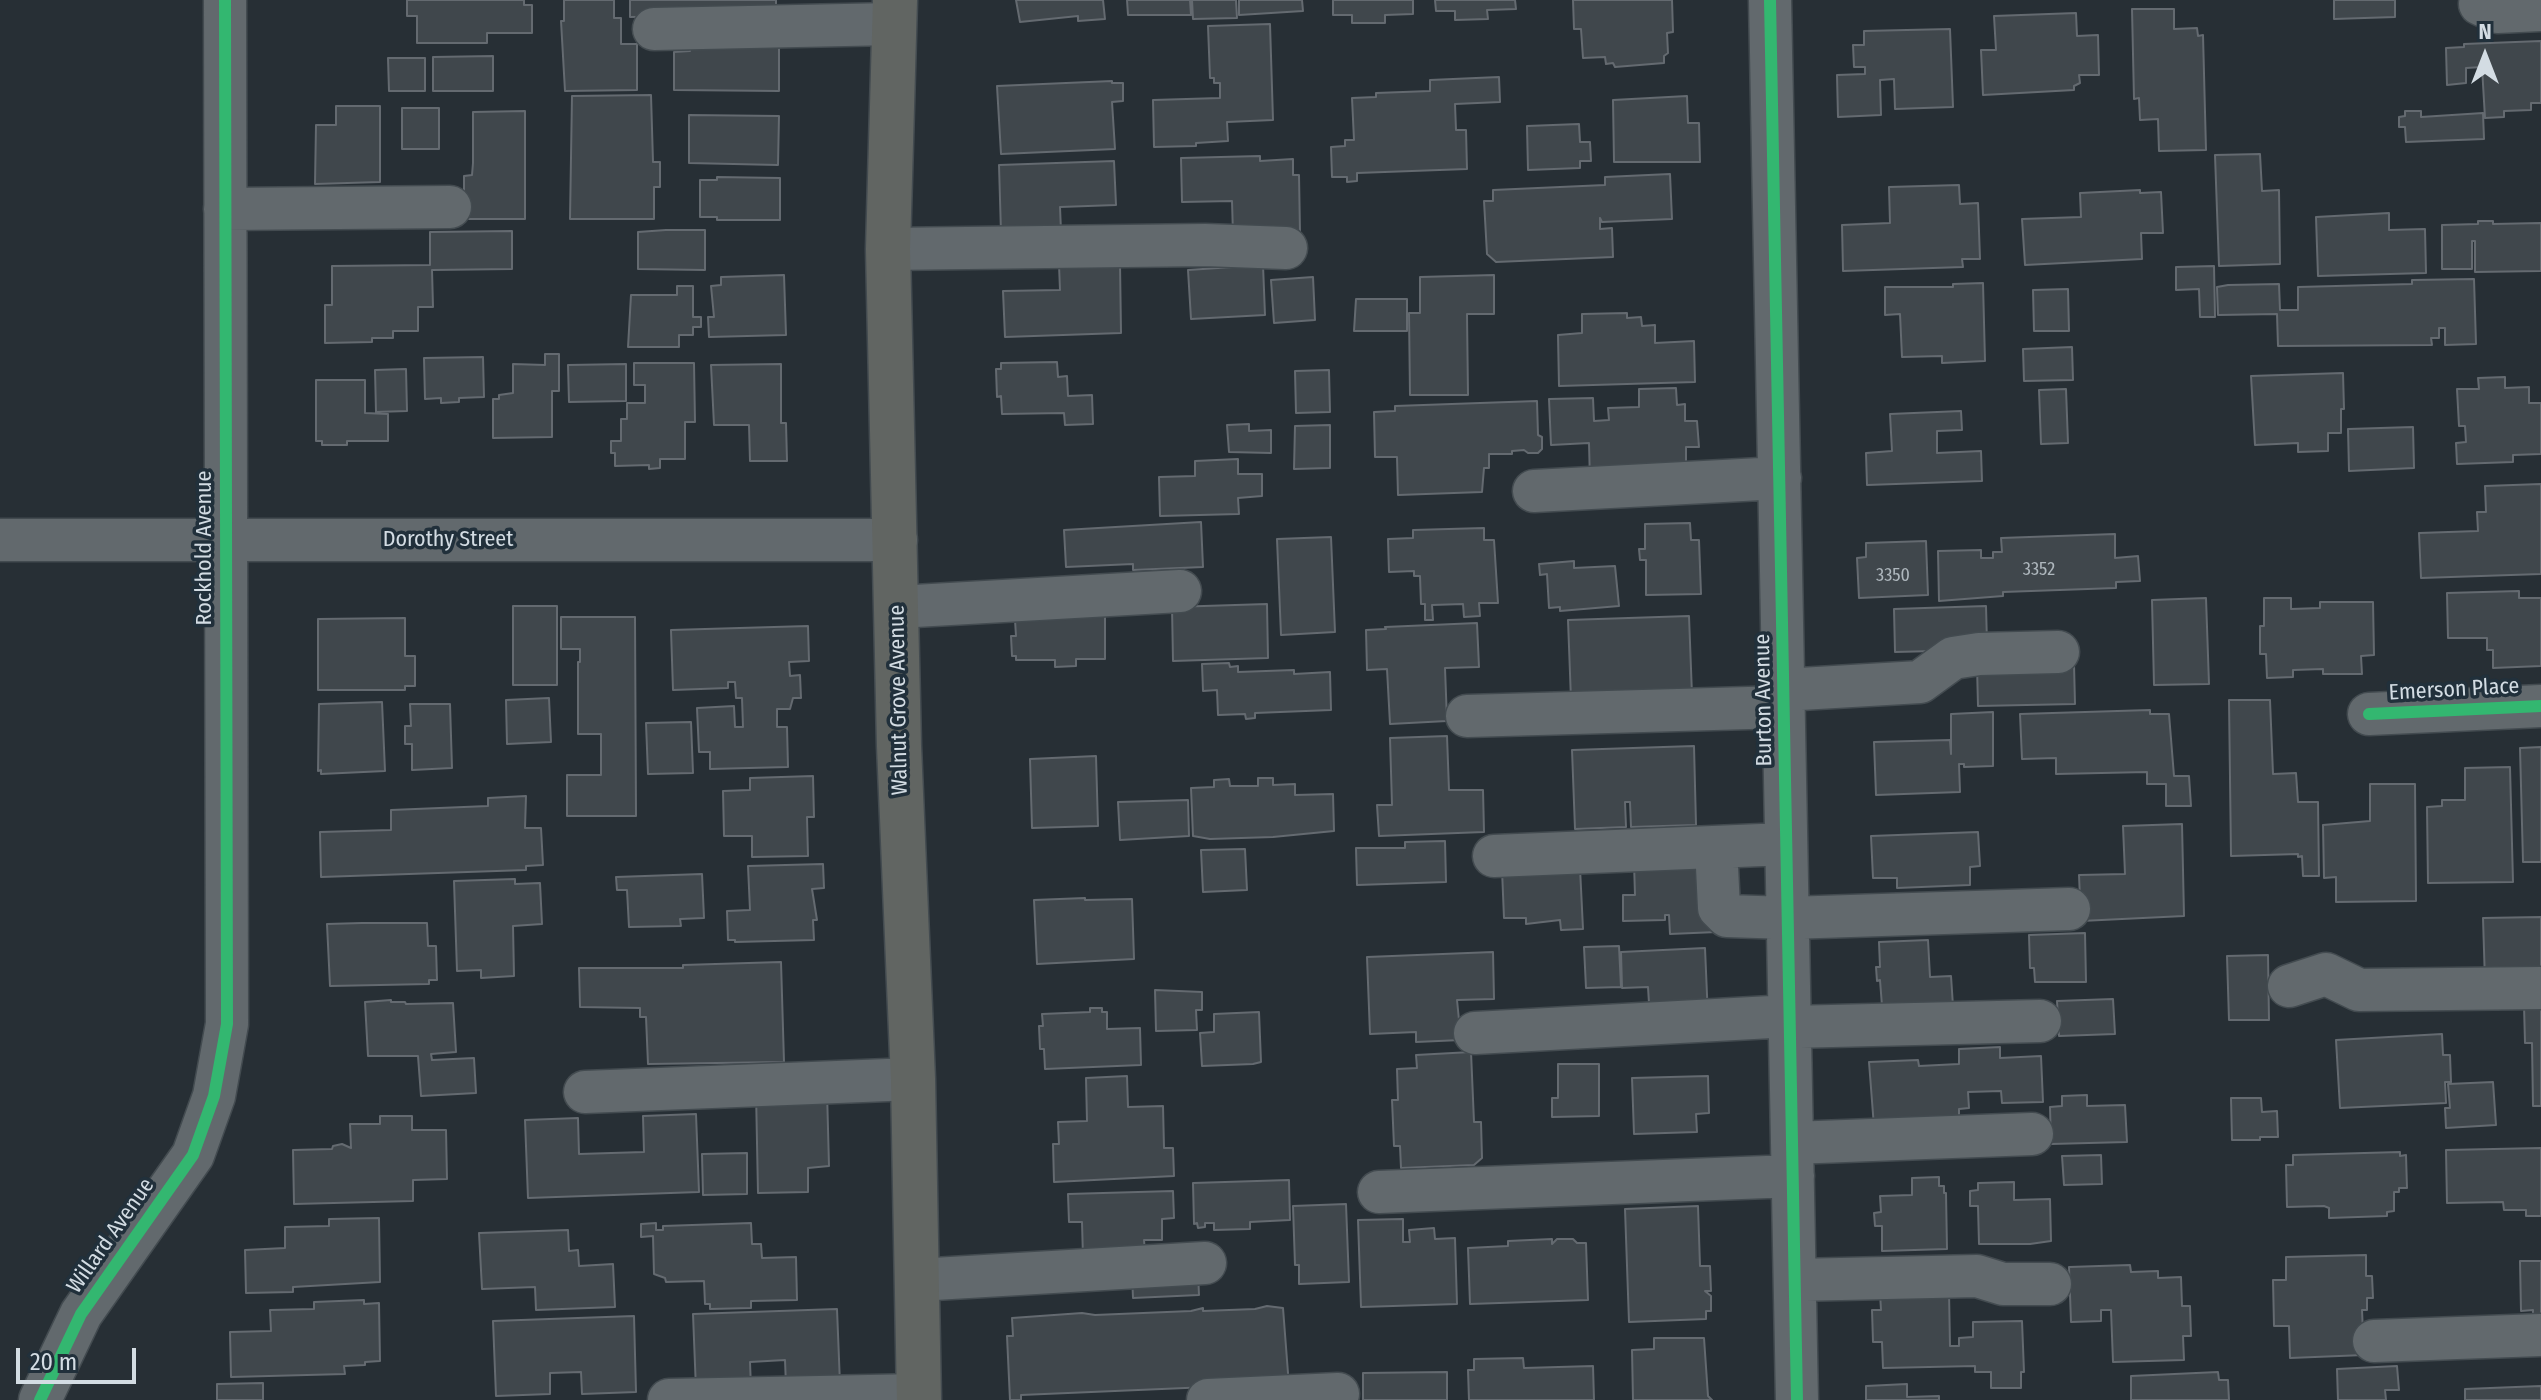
<!DOCTYPE html>
<html>
<head>
<meta charset="utf-8">
<style>
	body { margin:0 }
	#map { position:relative; width:2541px; height:1400px; overflow:hidden; background:#272f35; font-family:"Fira Sans Condensed",sans-serif }
	canvas { display:block }
	.north { position:absolute; left:2445px; top:16px; width:80px; height:80px; -webkit-text-stroke:6px #21303b; paint-order:stroke; rotate:0deg; font-size:22px; font-weight:700; line-height:32px; text-align:center; color:#d3dce3 }
	.north::after { content:''; display:block; margin:auto; width:28px; height:36px; background:#d3dce3; clip-path:polygon(50% 0,100% 100%,50% 72%,0 100%) }
	.scale { position:absolute; left:16px; top:1348px; width:120px; height:36px; box-sizing:border-box; border:4px solid #d3dce3; border-top:0; padding-left:10px; font-size:24px; line-height:28px; white-space:nowrap; color:#d3dce3; -webkit-text-stroke:6px #21303b; paint-order:stroke }
</style>
</head>
<body>
<div id="map">
<canvas width="2541" height="1400"></canvas>
<div class="north">N</div>
<div class="scale">20 m</div>
</div>
<script>
const ctx = document.querySelector('canvas').getContext('2d');
ctx.lineJoin = 'round';
function paint(path, color) { ctx.fillStyle = color; ctx.fill(path, 'evenodd'); }
function strokePath(path, color, width, dash) { ctx.strokeStyle = color; ctx.lineWidth = width; ctx.lineCap = dash ? 'butt' : 'round'; ctx.setLineDash(dash || []); ctx.stroke(path); }
function label(font, color, halo, rows, align = 'center') {
  ctx.font = font + ' "Fira Sans Condensed",sans-serif'; ctx.lineWidth = 7; ctx.setLineDash([]); ctx.textBaseline = 'middle'; ctx.strokeStyle = halo; ctx.fillStyle = color; for (const [text, x, y, turn = 0] of rows) {
    ctx.save(); ctx.translate(x, y); ctx.rotate((+turn || 0) * Math.PI / 180); ctx.textAlign = isNaN(turn) ? turn : align; if (halo) ctx.strokeText(text, 0, 0); ctx.fillText(text, 0, 0); ctx.restore();
  }
}
const building = new Path2D(`
	M407 0H524V5H532V33H487V43H417V16H407Z
	M564 0H614V18H621V44H637V90L565 91 561 21H564Z
	M630 0H776V11L768 15 630 17Z
	M1016 0H1103L1105 19 1078 21V16L1020 22Z
	M1127 0H1190L1191 15H1128Z
	M1192 0H1236L1237 18 1193 19Z
	M1239 0H1302L1303 11 1239 15Z
	M1333 0H1413V14L1385 15V23H1352V15H1333Z
	M1435 0H1515L1516 9 1487 10 1488 19 1455 20V11H1436Z
	M1573 0H1672L1673 32 1667 33 1668 53 1664 56V63L1615 67 1613 63 1606 64 1605 57 1583 58 1581 29H1574Z
	M2334 0H2395V17L2334 19Z
	M2132 9H2174V29L2197 28 2198 36 2203 35 2206 150 2159 151 2158 119 2140 120 2139 98 2134 99Z
	M2076 13 2077 36 2098 35 2099 75H2079L2080 83 2074 86V90L1983 95 1981 50H1996L1994 16Z
	M1270 24 1273 120 1227 122 1228 141 1196 143V146L1154 147 1153 100 1220 98V83H1214V78H1210L1208 26Z
	M1950 29 1953 107 1895 109 1894 79 1880 80 1881 115 1838 117 1837 75 1865 74V67H1854L1853 45H1864V31Z
	M690 36 779 45V91L674 90V52L690 51Z
	M2541 41V103H2531V110L2504 111V117L2485 118 2482 67 2466 68V83L2447 85 2446 48 2464 47V44Z
	M493 56V91H433V57Z
	M388 58H425V91H389Z
	M1499 77 1500 102 1455 104 1456 130H1466L1467 169 1357 173V181L1347 182V177H1332L1331 147 1345 146V140H1354L1352 98 1376 97V93L1430 91V80Z
	M1112 81V83H1123V101L1112 102 1115 149 1001 154 997 86Z
	M651 95 653 162H660V187H654V219H570L572 96Z
	M1687 96 1688 123H1699L1700 162H1614L1613 100Z
	M336 106H380V182L315 184 316 125H336Z
	M402 108H439V149H402Z
	M525 111V219H464V176L472 175 473 163V112Z
	M2405 111H2421V117L2483 113 2484 139 2406 142 2405 127H2399V117L2405 116Z
	M689 115 779 116 778 165 689 163Z
	M1579 124 1580 142H1590L1591 161H1580V168L1528 170 1527 126Z
	M2260 154 2262 191 2279 190 2280 264 2219 266 2215 155Z
	M1260 156V161L1293 159V175H1299L1300 233 1233 235 1232 201 1182 202 1181 158Z
	M1114 161 1116 205 1060 207 1061 231 1001 233 999 165Z
	M1670 174 1672 219 1602 222 1600 218V229L1612 228 1613 257 1496 262 1487 254 1484 201H1493V190L1605 185V177Z
	M717 177 780 178V220H717V217H700V180H717Z
	M1959 185 1960 204 1978 203 1980 259H1962L1963 267 1843 271 1842 225 1890 223 1889 187Z
	M2140 190V193L2161 192 2163 233H2141L2142 259 2025 265 2022 219 2081 217 2080 193Z
	M2389 213V230L2425 229 2426 273 2318 276 2316 217Z
	M2478 221H2493V224L2541 223V271L2475 272V241H2472V269H2442V225L2478 224Z
	M666 230H705V270L638 269V232Z
	M512 231V269L432 270 433 307H418V331H393V338H372V342L325 343V305H332V266L430 265V232Z
	M1120 263 1121 333 1005 337 1003 291 1060 290 1059 265Z
	M1263 265 1265 315 1191 319 1188 270Z
	M2214 266 2215 317H2200L2199 289 2176 290V267Z
	M784 275 786 335 709 337 708 317H714L711 286 721 285V277Z
	M1494 275V314H1467L1468 395H1410L1409 313H1420V277Z
	M1313 277 1315 320 1274 323 1271 280Z
	M2474 279 2476 344 2445 345V328H2439V338H2431L2432 345 2278 346 2277 314 2218 315 2217 287 2228 285 2279 284 2280 310H2298V287L2412 284V280Z
	M1983 283 1985 361 1942 363V356L1902 357 1900 314 1885 315V287H1953V284Z
	M677 286H693V317H701V327H693V335H679V347H628L631 295H677Z
	M2068 289 2069 331H2034L2033 290Z
	M1356 299H1407V331H1354Z
	M1627 313V318L1641 317 1642 326 1655 325V343L1694 341 1695 382 1559 386 1558 335 1582 333V314Z
	M2072 347 2073 380 2024 381 2023 349Z
	M545 354H559V391H552V437L493 438V399H499V395L513 393V364L545 365Z
	M483 357 484 397 459 398V402L441 403V398L425 399 424 358Z
	M1057 362 1058 377 1067 376 1068 396 1092 395 1093 424 1065 425 1064 413 1002 414 1001 396 997 397 996 369H1001V363Z
	M634 363H694L695 422H685V459H660V468L649 469V465L615 466V453H611V441H621V419H627V403H645V385H634Z
	M626 364V401L569 402 568 365Z
	M781 364V423H786L787 461H750L749 425H714L711 365Z
	M406 369 407 411 376 412 375 370Z
	M1329 370 1330 412 1296 413 1295 371Z
	M2343 373 2344 409H2341V433H2328V451L2298 452V443L2255 445 2251 376Z
	M2505 377V388L2529 387V403H2541V454L2513 455V462L2457 464 2456 443 2466 442 2465 426H2459L2457 389H2479L2478 378Z
	M316 380H365V413L388 414V441H347V445H322V441H316Z
	M1676 388 1677 405 1685 404V421H1697L1699 447H1686V462L1590 482 1589 443 1551 445 1549 399 1593 398 1594 421 1609 420 1608 408 1639 407V389Z
	M2066 389 2068 443 2041 444 2039 390Z
	M1537 401 1538 435 1542 437V449L1538 453H1528L1524 450 1512 451V454H1489V468H1484L1482 492 1398 495 1397 457H1375L1374 412 1395 411V406Z
	M1961 411 1962 430 1937 431V453L1981 451 1982 481 1867 485 1866 453 1892 451 1890 414Z
	M1249 424V431L1271 430V453L1229 452 1227 425Z
	M1330 425V468L1294 469 1295 426Z
	M2413 427 2414 468 2349 471 2348 429Z
	M1238 459V474H1262V496L1238 498 1239 514 1160 516 1159 477 1195 476V461Z
	M2541 484V574L2421 578 2419 533 2478 531 2477 512H2486L2485 486Z
	M1201 522 1203 567 1133 570V564L1066 567 1064 530Z
	M1690 523 1691 540H1699L1701 594 1646 595V560H1640L1639 549H1645V524Z
	M1484 528V540H1494L1498 603H1479L1480 616 1464 617 1463 604 1432 605 1433 620H1425V604H1421L1420 576H1414V571L1389 572 1388 539 1413 538V530Z
	M2115 534V558L2138 556 2140 581 2116 582V588L2003 592V596L1939 601 1938 551 1981 550V558H1993V552H2002L2001 538Z
	M1331 537 1335 632 1281 635 1277 539Z
	M1926 541 1928 595 1859 598 1857 558 1866 557V543Z
	M1574 561V568L1615 566 1619 606 1560 611V607L1549 608 1547 574 1540 575 1539 564Z
	M2519 591V598H2541V666L2493 668V650H2487V638H2448L2447 593Z
	M2206 598 2209 684 2154 685 2152 600Z
	M2264 598H2291V609L2320 608V602H2373L2374 655 2361 656 2362 674H2323V669L2293 670V677L2267 678 2266 654H2260V626H2264Z
	M1267 604 1268 658 1173 661 1172 607Z
	M513 606H557V685H513Z
	M1986 606 1987 643 1974 650 1895 652 1894 609Z
	M1105 607V659H1076V666L1055 667V660H1016V656H1012L1011 636H1016L1015 620Z
	M1689 616 1692 695 1571 700 1568 620Z
	M561 617H635L636 816H567V775H601V734H578V662H580V649H561Z
	M405 618V656H415V686H405V690H318V619Z
	M1477 623 1479 667 1445 668 1447 721 1390 724 1387 669 1367 670 1366 630 1386 629 1385 627Z
	M808 626 809 661 789 662 790 676 800 675 801 698H793L790 709H777V727H787L788 767 710 769V752H699L697 708 734 706 735 727H743L742 698H736L735 682H728V688L673 690 671 630Z
	M1229 663 1230 667 1238 666V672L1294 670V674L1330 672 1331 710 1255 713V718L1246 719 1245 714 1218 715 1217 690 1203 691 1202 664Z
	M2074 664 2075 704 1978 706 1977 666Z
	M549 698 551 742 507 744 506 700Z
	M2229 700H2270L2273 774 2296 773 2298 802H2318L2319 876H2303L2302 856 2298 857V854L2231 856Z
	M382 702 385 771 321 774V770L318 771 319 704Z
	M410 704H450L452 768 412 770V744H405V726H411Z
	M2150 710V714H2169L2174 776H2189L2191 806H2166V784H2147V772L2056 774V758L2022 759 2020 714Z
	M1993 712V766L1964 767V764H1959L1960 792 1876 795 1874 742 1950 740 1951 754V714Z
	M691 722 693 773 648 774 646 723Z
	M1447 736 1449 790H1483L1484 832 1379 836 1377 805H1392L1390 738Z
	M1694 746 1696 825 1631 827 1630 802H1625L1626 827 1575 829 1572 750Z
	M2541 747V862H2523L2520 748Z
	M1096 756 1098 826 1032 828 1030 759Z
	M2510 767 2513 882 2428 883 2427 807 2442 806V800H2465V768Z
	M813 776 814 817H807L808 856 752 857V836H724L723 791 750 790V778Z
	M1258 778H1273V785L1295 784V795L1333 794 1334 831 1273 837 1210 839 1193 836 1191 788 1214 787V780L1229 779 1230 786H1258Z
	M2370 784H2415L2416 901 2336 902V877L2324 878 2323 825 2370 821Z
	M526 796 525 828H541L543 865 526 866V870L321 877 320 832 391 830V810L488 806V798Z
	M1188 800 1189 836 1120 840 1118 802Z
	M2182 824 2184 916 2081 921 2079 875 2125 874 2123 826Z
	M1978 832 1980 866 1970 867V885L1897 888V878H1873L1871 836Z
	M1445 841 1446 882 1357 885 1356 848H1405V842Z
	M1245 849 1247 890 1203 892 1201 850Z
	M1634 863 1702 864 1717 932 1670 934 1669 915H1665V920L1623 921V895H1635Z
	M823 864 824 888 812 889 817 920H813L814 940 735 942V940H728L727 911 750 910 748 866Z
	M1580 868 1583 929 1561 930 1560 920 1526 924V918H1504L1502 870Z
	M702 874 704 918 680 919 681 926 629 927 627 890H617L616 877Z
	M515 879V884L540 883 542 924 513 926 514 976 481 978V970L457 971 454 881Z
	M1085 898V900L1132 899 1134 959 1037 964 1034 900Z
	M2541 917V980L2485 982 2483 918Z
	M362 923H427L428 946H436L437 980H429V984L330 986 327 924Z
	M2085 933 2086 982H2035L2034 968H2030L2029 935Z
	M1928 940 1930 977 1951 976 1953 1006H1882L1880 980 1877 981 1876 967H1880L1879 942Z
	M1619 946 1621 987 1586 988 1584 947Z
	M1705 948 1708 1018 1650 1020 1648 987 1622 988 1621 952Z
	M1493 952 1494 999 1457 1000 1461 1040 1416 1042V1032L1370 1034 1367 957Z
	M2268 955 2269 1020H2229L2227 956Z
	M781 962 784 1062 648 1064 646 1017H640V1008L580 1007 579 968H683V965Z
	M1155 990 1202 992V1010H1196L1197 1030 1156 1031Z
	M2113 999 2115 1034 2059 1036 2057 1001Z
	M391 1000V1002H405L406 1004 453 1003 456 1052 431 1054 432 1060 474 1058 476 1093 421 1096 418 1056H368L365 1002Z
	M2524 1005H2541V1106H2533L2532 1043H2525Z
	M1090 1008H1102V1012H1107V1029L1140 1028 1141 1065 1045 1069 1044 1049H1040L1039 1026H1043L1042 1014 1090 1012Z
	M1259 1012 1261 1062 1253 1064 1202 1066 1200 1033 1214 1032V1014Z
	M2442 1034 2443 1055H2450L2451 1082H2445L2446 1103 2340 1108 2336 1040Z
	M2000 1047V1058L2041 1056 2043 1102 2002 1103 2001 1091 1968 1092 1969 1108 1959 1109V1124L1874 1127 1869 1062 1918 1060 1919 1066 1959 1064V1049Z
	M1471 1052 1474 1122H1481L1482 1158 1474 1165 1401 1168 1400 1146H1394L1392 1100H1398L1397 1069 1417 1068 1416 1055Z
	M1558 1064H1599V1116L1552 1117V1098H1558Z
	M1127 1076 1128 1107 1163 1106 1164 1148H1173L1174 1176 1054 1182 1053 1144H1059L1058 1122 1087 1121 1086 1078Z
	M1708 1076 1709 1113 1696 1114 1697 1132 1634 1134 1632 1078Z
	M2493 1082 2496 1125 2446 1128 2445 1108H2450L2448 1084Z
	M827 1091 829 1166 808 1168V1192L758 1193 756 1092Z
	M2087 1095V1106L2125 1105 2127 1142 2051 1144 2050 1107 2062 1106V1096Z
	M2231 1098H2261L2262 1112 2277 1111 2278 1137H2260V1140H2232Z
	M696 1114 699 1192 528 1198 525 1120 578 1118 579 1154 644 1152 643 1116Z
	M380 1116H412V1130H446L447 1179 413 1180V1201L294 1204 293 1150 332 1149 333 1146 342 1144 351 1148 350 1124H380Z
	M2541 1148V1216H2526V1210H2504L2503 1202 2447 1203 2446 1150Z
	M2400 1152V1156L2406 1155 2407 1188H2399V1192H2394V1211L2387 1212V1216L2329 1218V1208L2324 1206 2287 1207 2286 1165H2293V1155Z
	M747 1153V1194L703 1195 702 1154Z
	M2101 1155 2102 1184 2064 1185 2062 1156Z
	M1939 1177V1186H1944V1193H1946L1947 1249 1882 1251V1226H1875L1874 1213 1881 1212 1880 1196 1912 1195V1178Z
	M1289 1180 1290 1220 1250 1222V1229L1214 1230V1223H1205V1227L1198 1228 1197 1223 1194 1224 1193 1183Z
	M2014 1182V1200L2050 1199 2051 1241 2030 1244H1979L1978 1206H1970V1191L1978 1190V1183Z
	M1173 1191 1174 1218 1162 1219V1240H1144L1145 1252 1083 1258 1082 1222H1069L1068 1194Z
	M1346 1204 1349 1282 1299 1284V1265H1295L1293 1206Z
	M1698 1206 1700 1266H1710L1711 1291H1705L1711 1296V1311H1706V1319L1629 1322 1625 1209Z
	M379 1218 380 1282 293 1287V1292L246 1293 245 1250 285 1248V1227L329 1226V1219Z
	M1403 1219V1242H1410L1409 1230 1434 1228 1435 1239 1455 1238 1457 1304 1361 1307 1358 1220Z
	M656 1223V1230H663V1226L751 1223 752 1244H761L762 1258 796 1257 797 1300 751 1301V1308L710 1309V1304H705L704 1281 666 1282 665 1278 654 1274 653 1236 641 1237V1224Z
	M568 1230 569 1251 578 1250 579 1266 613 1264 615 1307 536 1310 535 1287 482 1289 479 1233Z
	M1552 1239V1244L1557 1239H1573L1577 1243H1586L1588 1300 1470 1304 1468 1248 1508 1246V1241Z
	M2366 1255V1276H2372L2373 1298H2367V1310H2362L2364 1355 2290 1358 2289 1326H2274L2273 1280H2286V1257Z
	M2520 1261H2541V1321H2533V1310L2521 1311Z
	M2130 1265 2131 1272 2158 1271V1278L2181 1277 2182 1306H2190L2191 1336H2183L2184 1360 2113 1362 2111 1310H2101V1321L2071 1322 2069 1267Z
	M1198 1272 1199 1295 1133 1298 1132 1274Z
	M1949 1291 1950 1346H1959V1338L1973 1337V1322L2022 1321 2024 1372H2021V1388H1991V1372H1975V1366L1883 1368 1882 1342H1873L1872 1310H1881L1880 1293Z
	M364 1300V1304L379 1303 380 1361 365 1362V1365L344 1366 345 1374 231 1377 230 1332 271 1331 270 1310 314 1309V1302Z
	M1267 1306 1283 1308 1289 1386 1279 1384 1021 1395V1400H1010L1007 1336H1013L1012 1318 1082 1313 1095 1315 1191 1311 1203 1308V1311L1255 1309Z
	M837 1309 840 1384 786 1386 785 1360 750 1362 751 1388 696 1390 693 1314Z
	M634 1316 636 1392 582 1394 581 1372 550 1373V1394L496 1396 493 1321Z
	M1654 1338H1704L1708 1396 1712 1400H1633L1632 1350 1654 1349Z
	M1523 1358 1524 1368 1593 1366 1594 1400H1469L1468 1370H1474V1359Z
	M2397 1366 2399 1390H2385L2386 1400H2338L2337 1369Z
	M1447 1372V1400H1363V1373Z
	M2218 1372 2219 1380H2228L2229 1400H2131V1376Z
	M263 1383V1400H217V1384Z
	M1907 1384V1397L1939 1396V1400H1866V1386Z
	M2541 1386V1400H2465V1389Z`);
paint(building, '#40474c');
strokePath(building, '#646a70', 2);
const minor = new Path2D(`
	M1770 0 1797 1400
	M2480 4 2497 12 2541 10
	M654 29 893 24
	M225 209 450 207
	M888 249 1205 245 1286 248
	M1534 491 1780 478
	M0 540H896
	M897 607 1180 591
	M1783 690 1920 682 1953 658 1979 654 2058 652
	M2369 714 2541 706
	M1467 716 1784 707
	M1716 847 1719 908 1727 916 1788 918 2069 909
	M1494 856 1786 844
	M2289 986 2326 974 2359 990 2541 988
	M1790 1027 2040 1021
	M1475 1033 1790 1016
	M585 1092 913 1079
	M1792 1143 2032 1134
	M1379 1192 1793 1176
	M917 1280 1205 1263
	M1795 1280 1977 1276 2003 1284H2050
	M2374 1341 2541 1335
	M40 1400 81 1314 193 1155 214 1096 227 1024 225 0
	M669 1400 919 1395
	M1208 1400 1338 1394`);
const major = new Path2D(`
	M895 0 888 249 899 746 913 1079 919 1400`);
strokePath(minor, '#434b50', 45);
strokePath(major, '#434b50', 47);
strokePath(minor, '#62696d', 42);
strokePath(major, '#616562', 44);
strokePath(new Path2D(`
	M1770 0 1797 1400
	M2369 714 2541 706
	M40 1400 81 1314 193 1155 214 1096 227 1024 225 0`), '#33b770', 12);
label('18px', '#aeb7bd', null, [
	["3352",2039,570],
	["3350",1893,576]
]);
label('22px', '#d3dce3', '#21303b', [
	["Dorothy Street",448,540],
	["Rockhold Avenue",205,548,-90],
	["Emerson Place",2454,690,-3],
	["Walnut Grove Avenue",899,700,-91],
	["Burton Avenue",1764,700,-91],
	["Willard Avenue",111,1236,-55]
]);
</script>
</body>
</html>
